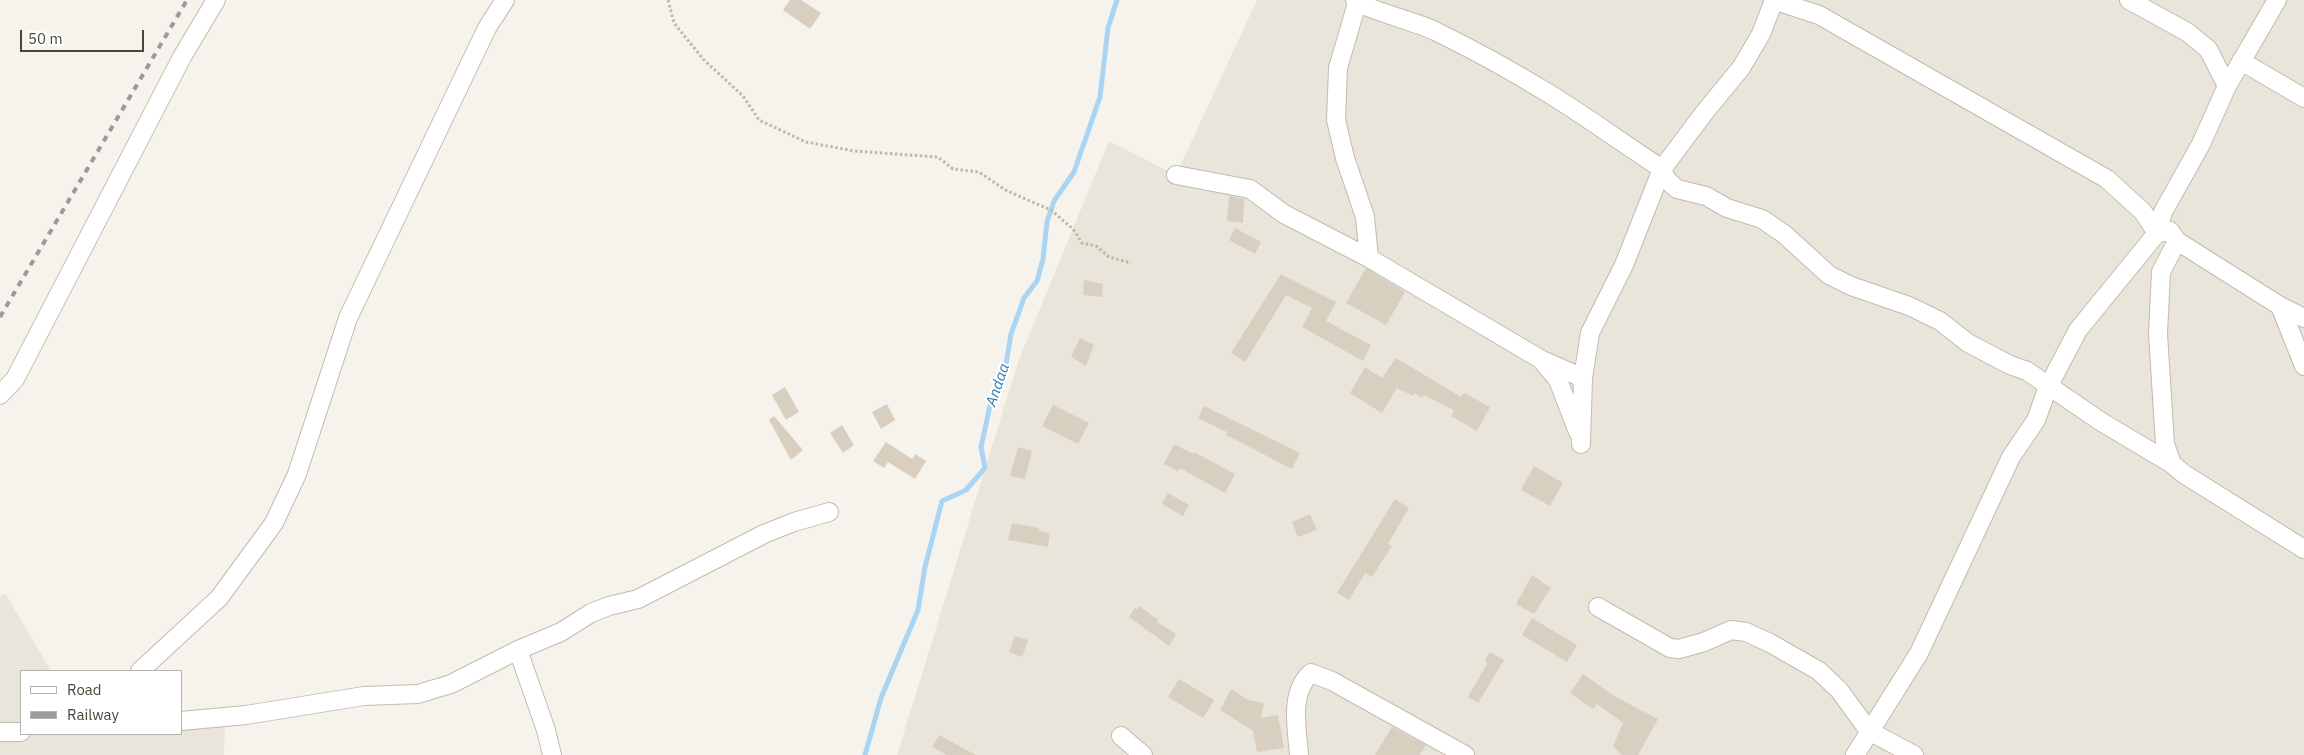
<!DOCTYPE html>
<html>
<head>
<meta charset="utf-8">
<style>
	body { margin:0 }
	#map { position:relative; width:2304px; height:755px; overflow:hidden; background:#f6f3ec; font-family:"IBM Plex Sans",sans-serif }
	canvas { display:block }
	.legend { position:absolute; left:20px; top:670px; width:162px; height:65px; box-sizing:border-box; background:#fff; border:1px solid #b7b4b0; margin:0; padding:6px 9px; list-style:none; font-size:15px; color:#4b4439 }
	.legend li { display:flex; align-items:center; gap:10px; height:25px }
	.legend b { width:25px; border:1px solid #b7b4b0 }
	.scale { position:absolute; left:20px; top:30px; width:124px; height:22px; box-sizing:border-box; border:2px solid #4b4439; border-top:0; padding-left:6px; font-size:15px; line-height:18px; white-space:nowrap; color:#4b4439; -webkit-text-stroke:4px #fff; paint-order:stroke }
</style>
</head>
<body>
<div id="map">
<canvas width="2304" height="755"></canvas>
<ul class="legend">
<li><b style="height:6px;background:#fff"></b>Road</li>
<li><b style="height:6px;background:#9a9a9a"></b>Railway</li>
</ul>
<div class="scale">50 m</div>
</div>
<script>
const ctx = document.querySelector('canvas').getContext('2d');
ctx.lineJoin = 'round';
function paint(path, color) { ctx.fillStyle = color; ctx.fill(path, 'evenodd'); }
function strokePath(path, color, width, dash) { ctx.strokeStyle = color; ctx.lineWidth = width; ctx.lineCap = dash ? 'butt' : 'round'; ctx.setLineDash(dash || []); ctx.stroke(path); }
function label(font, color, halo, rows, align = 'center') {
  ctx.font = font + ' "IBM Plex Sans",sans-serif'; ctx.lineWidth = 4.5; ctx.setLineDash([]); ctx.textBaseline = 'middle'; ctx.strokeStyle = halo; ctx.fillStyle = color; for (const [text, x, y, turn = 0] of rows) {
    ctx.save(); ctx.translate(x, y); ctx.rotate((+turn || 0) * Math.PI / 180); ctx.textAlign = isNaN(turn) ? turn : align; if (halo) ctx.strokeText(text, 0, 0); ctx.fillText(text, 0, 0); ctx.restore();
  }
}
paint(new Path2D(`
	M1257 0H2304V755H897L1018 362 1109 141 1176 175Z
	M5 593 51 671H21V734H181V721L225 717 224 755H0V596Z`), '#eae5da');
strokePath(new Path2D(`
	M865 755 881 698 918 610 925 567 942 501 966 490 985 468 981 447 991 401 1006 364 1011 334 1024 298 1037 281 1043 259 1047 222 1054 201 1074 172 1100 97 1108 28 1117 0`), '#a9d4f2', 5);
paint(new Path2D(`
	M790 0H801L821 13 810 29 783 10Z
	M1229 196 1244 199 1243 223 1227 221Z
	M1235 228 1261 242 1255 254 1229 240Z
	M1366 268 1405 292 1386 325 1346 303Z
	M1281 274 1336 302 1326 321 1371 345 1363 361 1302 327 1312 308 1286 295 1245 362 1231 353Z
	M1084 280 1103 284 1102 297 1083 295Z
	M1080 338 1094 345 1086 366 1071 357Z
	M1396 358 1461 397 1464 393 1490 407 1477 431 1451 416 1454 410 1424 395 1422 398 1415 393 1413 396 1397 388 1382 413 1350 393 1365 367 1382 378Z
	M785 387 799 412 786 420 772 395Z
	M887 404 895 420 881 429 872 412Z
	M1053 405 1089 423 1078 444 1042 426Z
	M1204 406 1300 453 1292 469 1226 435 1227 432 1198 418Z
	M774 416 803 450 791 460 769 420Z
	M842 425 854 445 843 453 830 433Z
	M886 442 912 459 915 454 926 461 915 479 888 462 884 468 873 461Z
	M1174 444 1193 454 1194 452 1235 474 1225 493 1180 468 1178 471 1164 464Z
	M1018 447 1032 451 1025 479 1010 476Z
	M1534 466 1563 483 1550 506 1521 490Z
	M1168 493 1189 505 1183 516 1162 504Z
	M1395 499 1409 508 1388 544 1392 546 1372 577 1365 573 1349 600 1337 593Z
	M1310 514 1317 530 1298 537 1292 522Z
	M1012 523 1039 528 1038 531 1050 533 1048 547 1008 540Z
	M1532 575 1551 588 1534 614 1516 604Z
	M1139 606 1158 620 1157 622 1176 634 1169 646 1129 617 1135 608 1137 609Z
	M1532 618 1577 645 1567 662 1522 635Z
	M1015 636 1028 640 1022 657 1009 652Z
	M1490 652 1504 660 1478 703 1468 697 1487 664 1485 660Z
	M1583 674 1614 696 1658 719 1638 755H1622L1613 746 1623 723 1597 704 1593 709 1570 693Z
	M1179 679 1214 700 1203 718 1168 697Z
	M1231 689 1248 700 1264 703 1261 718 1278 715 1284 748 1257 752 1253 731 1220 710Z
	M1392 727 1426 745 1420 755H1375Z
	M939 735 976 755H947L932 747Z`), '#d8cfc1');
const minor = new Path2D(`
	M1355 0C1361 8 1420 23 1435 31 1474 50 1512 71 1548 93 1587 117 1624 144 1662 169L1667 180 1677 189 1706 196 1727 208 1762 219 1784 234 1829 275 1851 286 1909 306 1940 321 1968 343 2010 365 2027 371 2100 421 2172 464 2184 474 2304 549
	M1773 0 1819 15 2107 179 2143 212 2157 233
	M2129 0 2187 32 2208 49 2227 86
	M1357 3 1338 68 1336 120 1345 158 1365 217 1369 258
	M2241 61 2304 98
	M1176 175 1250 189 1284 214 1369 258 1542 360 1583 378
	M2157 233 2170 231 2177 241 2161 272 2158 334 2165 444 2172 464
	M2177 241 2280 306 2304 318
	M2280 306 2304 366
	M1543 362 1558 380 1578 432
	M0 395 15 379 182 57 216 0
	M1581 444 1583 378 1590 333 1624 265 1662 169 1704 113 1741 68 1761 34 1774 0
	M1598 607 1670 648 1679 649 1704 642 1731 630 1746 632 1770 643 1819 671 1839 690 1869 731 1914 755
	M518 650 546 730 552 755
	M140 671 219 598 274 523 297 474 348 318 487 28 505 0
	M181 721 246 715 364 696 418 694 451 684 518 650 561 632 591 613 609 606 638 599 764 534 794 522 829 512
	M0 732H21
	M1121 736 1143 755
	M1299 755C1297 728 1289 693 1311 673L1332 681 1465 755
	M1855 755 1919 653 2011 457 2036 420 2048 387 2078 330 2157 233 2163 212 2201 144 2227 86 2277 0`);
strokePath(minor, '#c2bbae', 20);
strokePath(new Path2D(`
	M668 0 674 23 704 60 743 96 759 120 806 142 854 151 938 157 953 169 979 172 1007 191 1051 210 1073 229 1082 243 1096 246 1109 257 1131 263`), '#c4b79f', 3, [2.5, 2.5]);
strokePath(minor, '#fff', 18);
strokePath(new Path2D(`
	M0 317 187 0`), '#9a9a9a', 4, [6, 6]);
label('italic 15px', '#2e7ab2', '#fff', [
	["Andaa",998,385,-71]
]);
</script>
</body>
</html>
